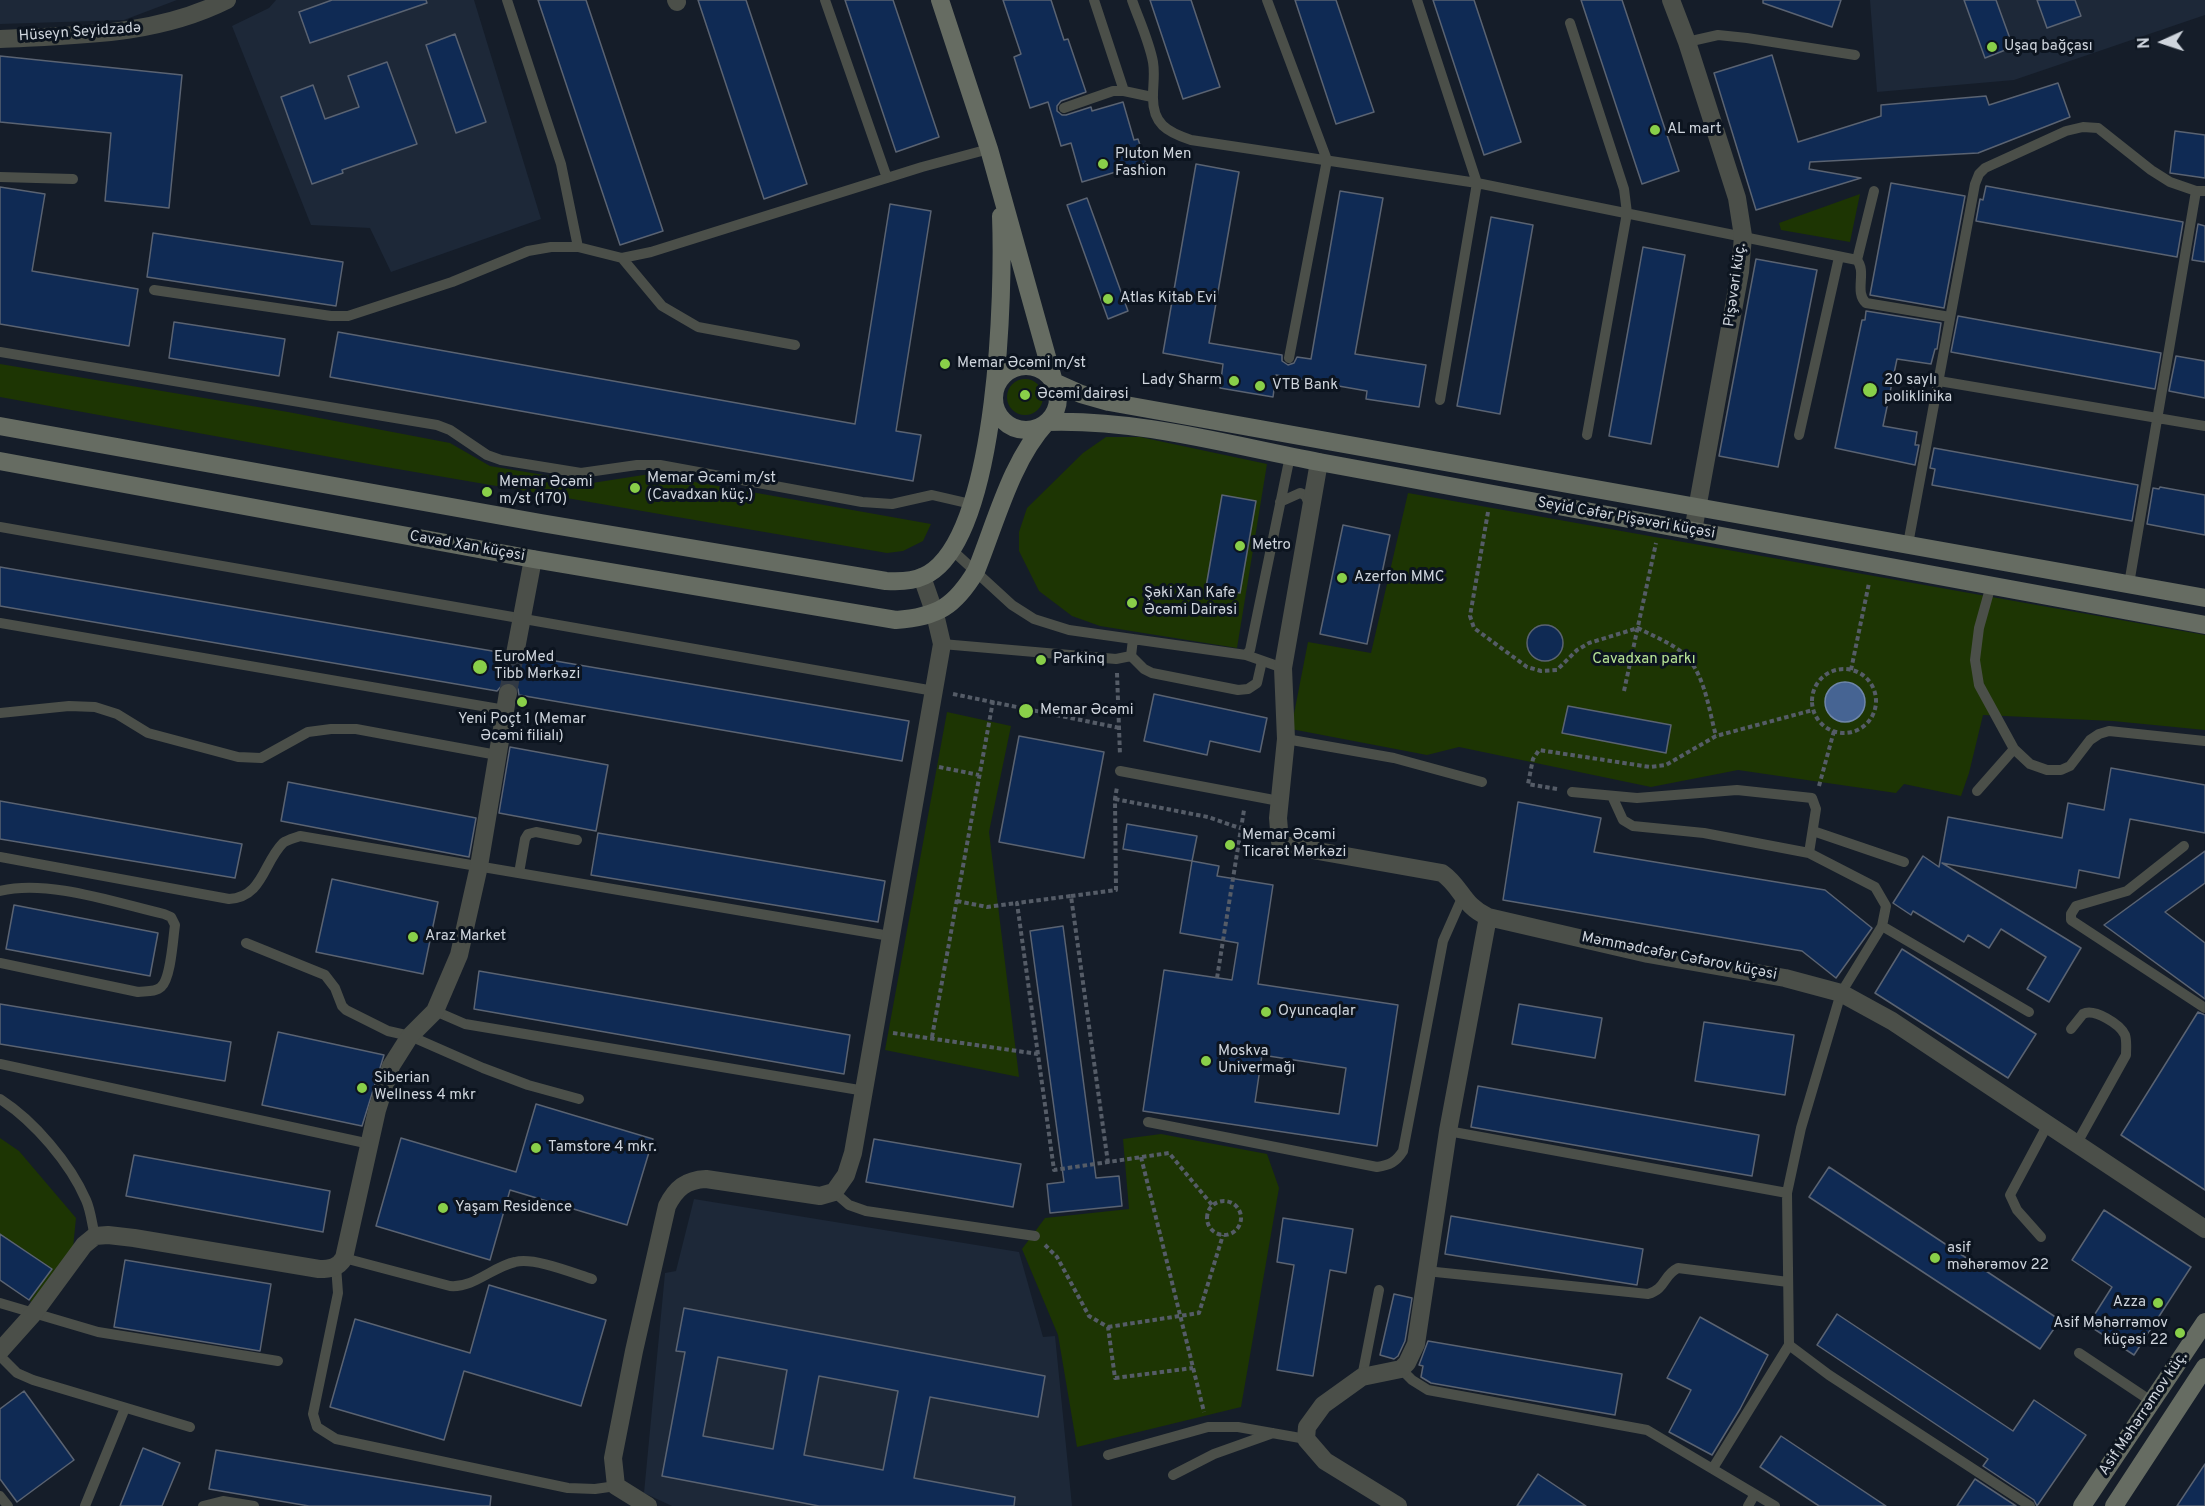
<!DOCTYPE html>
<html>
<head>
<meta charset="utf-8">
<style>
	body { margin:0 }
	#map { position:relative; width:2205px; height:1506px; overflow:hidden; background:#151d29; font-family:Overpass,sans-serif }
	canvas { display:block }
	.north { position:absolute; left:2133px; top:12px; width:60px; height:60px; -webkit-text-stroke:4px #0c141f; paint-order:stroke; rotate:267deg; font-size:16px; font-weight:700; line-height:24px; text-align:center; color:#cfd5dd }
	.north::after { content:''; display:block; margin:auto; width:21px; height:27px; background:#cfd5dd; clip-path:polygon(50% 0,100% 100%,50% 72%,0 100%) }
</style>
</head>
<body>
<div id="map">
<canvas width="2205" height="1506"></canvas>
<div class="north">N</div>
</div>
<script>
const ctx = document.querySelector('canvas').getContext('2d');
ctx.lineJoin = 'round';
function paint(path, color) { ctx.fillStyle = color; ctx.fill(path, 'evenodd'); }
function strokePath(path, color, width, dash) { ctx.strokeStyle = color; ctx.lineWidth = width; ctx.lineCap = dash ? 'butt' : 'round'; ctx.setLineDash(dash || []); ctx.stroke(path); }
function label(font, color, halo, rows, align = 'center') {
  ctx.font = font + ' Overpass,sans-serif'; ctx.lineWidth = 6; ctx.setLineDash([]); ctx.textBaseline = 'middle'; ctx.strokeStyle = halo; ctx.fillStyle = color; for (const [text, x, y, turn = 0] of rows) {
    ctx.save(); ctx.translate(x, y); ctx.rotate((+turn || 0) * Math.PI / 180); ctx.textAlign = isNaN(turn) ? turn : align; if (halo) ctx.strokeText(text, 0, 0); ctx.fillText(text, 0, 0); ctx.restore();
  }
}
paint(new Path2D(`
	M0 0H177L124 20 0 24Z
	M276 0H474L541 219 391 272 370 228 311 225 232 26 269 8Z
	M1870 0H2205V15L2014 80 1877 92Z
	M694 1199 1019 1252 1043 1337 1055 1336 1072 1506H672L644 1493 665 1273 676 1271Z`), '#1d2838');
paint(new Path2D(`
	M1860 194 1850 242 1781 230 1779 223Z
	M0 364 288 412 450 443 490 466 592 483 650 474 931 524 923 541 903 551 887 553 374 465 0 397Z
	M1007 397a18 18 0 1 1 36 0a18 18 0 1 1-36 0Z
	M1106 437H1140L1267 464 1237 648 1100 626 1072 616 1039 591 1019 551V532L1027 508 1083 453Z
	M1408 493 2205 635V730L2113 721 1983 715 1969 773 1961 796 1904 784 1896 793 1738 770 1651 787 1459 747 1427 755 1291 729 1308 642 1371 653Z
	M947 712 1011 726 989 832 1019 1077 885 1050Z
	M1161 1134 1267 1154 1279 1188 1241 1407 1077 1447 1058 1335 1022 1249 1045 1218 1129 1209 1123 1139Z
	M0 1138 19 1151 76 1218 73 1248 40 1309 30 1301 52 1269 0 1234Z`), '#1d3503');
const water = new Path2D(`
	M1825 702a20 20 0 1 1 40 0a20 20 0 1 1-40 0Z`);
paint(water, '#466493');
strokePath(water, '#6f86a9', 1.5);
const building = new Path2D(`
	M332 0H426L427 3 310 43 299 12Z
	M538 0H586L663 231 620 245Z
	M698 0H746L807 184 764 199Z
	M845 0H893L939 137 896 152Z
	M1003 0H1051L1064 40 1068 39 1086 92 1061 101 1057 106V111L1062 115H1066L1091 107 1092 111 1123 102 1134 140 1138 139 1146 163 1082 182 1071 143 1061 146 1048 102 1030 108 1014 57 1021 54Z
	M1150 0H1191L1220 87 1183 99Z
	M1295 0H1336L1374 112 1336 124Z
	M1433 0H1474L1521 142 1484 155Z
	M1581 0H1622L1679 171 1642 184Z
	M1763 0H1841L1832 27 1763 3Z
	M1964 0H1996L2013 47 1985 58Z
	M2037 0H2075L2081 16 2047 28Z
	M455 34 486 122 456 133 426 45Z
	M1772 55 1798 142 1881 116V105L1986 96 1989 105 2058 83 2070 117 1978 153 1810 162 1809 169 1861 178 1756 210 1714 73Z
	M0 56 182 75 169 208 105 201 111 133 0 122Z
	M387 62 417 144 342 170 343 173 312 184 281 97 313 85 325 119 359 107 348 76Z
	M2175 131 2205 135V178L2170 173Z
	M1196 164 1239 172 1209 343 1282 355V361L1288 365 1294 363 1297 357 1311 359 1340 191 1383 198 1355 354 1426 365 1419 407 1366 399 1367 391 1276 375 1273 397 1220 388 1223 364 1163 353Z
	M1891 183 1965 196 1944 308 1870 295Z
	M1986 186 2183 222 2177 257 1976 221 1980 199 1983 200Z
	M0 187 45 194 32 271 138 289 129 346 0 324Z
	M1087 198 1128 311 1108 319 1067 205Z
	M890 204 931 211 896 431 921 435 913 481 330 377 338 332 855 424Z
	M1491 217 1533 225 1500 414 1457 406Z
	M2198 224 2205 226V262L2192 260Z
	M153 233 343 262 336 306 147 277Z
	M1643 247 1685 255 1651 444 1609 436Z
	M1756 259 1817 270 1778 467 1719 456Z
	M1866 311 1941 323 1937 349H1935L1931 364 1897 359 1883 426 1917 432 1915 445H1919L1915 465 1835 448 1862 320H1865Z
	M1958 316 2161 353 2155 389 1951 352Z
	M174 322 285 339 279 376 169 358Z
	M2176 356 2205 361V398L2169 391Z
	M1934 448 2138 485 2132 521 1932 485 1935 469 1930 468Z
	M2160 487 2205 495V535L2147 524 2153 488 2159 489Z
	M1222 495 1256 501 1240 593 1206 587Z
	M1343 525 1390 535 1367 644 1320 634Z
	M0 567 504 653 507 662 513 665 523 662 526 656 909 721 902 761 519 695 518 689 510 682 504 683 497 691 0 606Z
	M1527 643a18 18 0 1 1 36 0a18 18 0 1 1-36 0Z
	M1154 694 1267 718 1260 752 1210 741 1207 755 1144 741Z
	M1568 706 1671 725 1666 753 1562 733Z
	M1019 736 1104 752 1084 858 999 842Z
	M510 747 608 765 596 831 499 813Z
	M2111 768 2205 785V833L2130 819 2119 878 2079 870 2076 888 1942 863 2081 948 2049 1002 2027 989 2046 957 2001 929 1989 948 1968 935 1964 942 1913 911 1911 915 1893 903 1923 856 1939 867 1948 817 2062 838 2068 803 2104 810Z
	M288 782 476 818 469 857 281 821Z
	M0 801 242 844 235 878 0 839Z
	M1518 802 1601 818 1594 852 1825 890 1872 928 1836 978 1802 951 1503 900Z
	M1127 824 1197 836 1192 861 1123 849Z
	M598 833 885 881 878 922 591 875Z
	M2205 851V883L2165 912 2205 943V999L2104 925Z
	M1192 861 1219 866 1217 876 1273 885 1258 984 1398 1005 1377 1146 1143 1111 1164 970 1232 980 1238 943 1180 933ZM1262 1055 1346 1068 1339 1114 1255 1102Z
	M332 879 438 902 423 974 316 952Z
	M14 905 158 933 150 976 6 949Z
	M1063 926 1096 1178 1119 1176 1122 1206 1050 1213 1047 1184 1064 1182 1030 931Z
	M1902 949 2036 1034 2008 1078 1875 993Z
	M479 971 850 1035 844 1074 474 1009Z
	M0 1004 231 1042 225 1081 0 1044Z
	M1519 1004 1602 1018 1595 1058 1512 1044Z
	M2198 1012 2205 1015V1190L2121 1135Z
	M1704 1022 1794 1035 1785 1095 1695 1081Z
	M278 1032 384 1055 362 1126 262 1105Z
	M1478 1086 1759 1135 1752 1176 1471 1127Z
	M536 1104 653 1139 627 1225 510 1190 490 1260 376 1226 401 1138 516 1172Z
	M874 1139 1021 1164 1013 1207 866 1182Z
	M134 1155 330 1191 323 1232 126 1196Z
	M1829 1167 2060 1320 2040 1349 1809 1197Z
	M2104 1210 2191 1267 2134 1355 2088 1325 2112 1287 2072 1260Z
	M1451 1216 1643 1249 1637 1285 1445 1254Z
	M1283 1218 1353 1229 1346 1273 1330 1270 1313 1376 1277 1370 1294 1265 1277 1262Z
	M0 1234 52 1269 29 1300 0 1280Z
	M125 1260 271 1284 260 1351 114 1327Z
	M489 1285 606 1320 581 1406 464 1371 444 1440 330 1407 355 1319 470 1353Z
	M1394 1294 1412 1298 1405 1341 1398 1356 1394 1359 1380 1355Z
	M684 1308 1045 1376 1038 1417 930 1397 914 1478 1015 1497 1014 1506H819L662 1476 685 1352 676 1351ZM718 1357 787 1370 773 1449 703 1436ZM819 1376 898 1391 883 1470 804 1455Z
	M1837 1314 2013 1431 2034 1400 2086 1435 2037 1506 2034 1500 1983 1466 1988 1459 1817 1345Z
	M1700 1317 1768 1355 1740 1409 1712 1455 1669 1432 1691 1390 1667 1378Z
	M1428 1341 1622 1374 1615 1415 1431 1383 1421 1377 1423 1366 1419 1365Z
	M24 1391 74 1460 17 1502 0 1479V1409Z
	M1781 1436 1886 1506H1819L1760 1467Z
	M143 1448 180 1463 162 1506H120Z
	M216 1450 491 1496 490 1506H309L209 1489Z
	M2205 1464V1506H2177Z
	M1538 1474 1586 1506H1517Z
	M1975 1479 2016 1506H1957Z`);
paint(building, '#0f2a54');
strokePath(building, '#5a6372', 1.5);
strokePath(new Path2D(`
	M508 693 515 654`), '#313944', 18, [18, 9]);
strokePath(new Path2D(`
	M1488 512 1470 616 1474 628 1527 667 1541 671 1557 670 1577 650 1589 643 1638 628C1651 635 1664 640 1676 648 1704 665 1708 707 1716 736
	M1812 701a32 32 0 1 1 64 0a32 32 0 1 1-64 0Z
	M1851 670 1869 583
	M1117 673 1120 755
	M1624 691 1656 543
	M953 694 1120 728
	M939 767 979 775
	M1819 786 1834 731
	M1557 789 1528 784 1533 759 1539 750 1650 767 1666 765 1716 736 1813 710
	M1115 799 1208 817 1260 835
	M1071 896 1116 890 1115 799 1117 787
	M957 901 987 907 1017 903
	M1217 978 1244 810
	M893 1033 1038 1054
	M932 1037 993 701
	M1141 1157 1204 1412
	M1108 1163 1071 896 1017 903 1054 1170 1169 1153 1212 1205
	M1207 1218a17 17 0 1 1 34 0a17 17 0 1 1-34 0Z
	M1045 1245 1057 1257 1089 1316 1108 1327 1115 1378 1193 1368
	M1108 1327 1199 1313 1223 1235`), '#555c67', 4, [4.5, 3]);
strokePath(new Path2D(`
	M507 0 561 164 578 247
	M825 0 887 178
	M1094 0 1124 91
	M1132 0C1139 20 1149 41 1153 62 1155 74 1153 84 1153 95 1152 124 1167 132 1191 140L1477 183 1857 260C1867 272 1854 292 1866 303L1950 317
	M1267 0 1327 160 1289 358
	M1417 0 1477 183 1440 400
	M1570 23 1624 189 1627 213 1587 435
	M1687 42 1718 35 1747 38 1855 55
	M1064 108 1113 91H1124L1152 97
	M0 177 73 179
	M622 258 662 306 698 327 795 345
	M1857 260 1874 191
	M154 290 331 316H348L452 282 528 251 551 247H578L622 258 651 252 922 167 989 149
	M0 352 437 425 450 430 487 455 501 460 581 473 637 465H660L862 502 892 504 932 495 971 504
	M1939 381 2205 426
	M1799 435 1839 257
	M1280 502 1300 493 1305 495 1310 506
	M0 527 934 691
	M1908 544 1975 184 1979 174 1985 168 2066 131 2083 127 2098 128 2151 170 2170 182 2196 191H2205
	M952 550 1012 605 1034 619 1069 630 1246 655 1283 668
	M2129 584 2196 191
	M1991 585 1979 628 1975 660 1979 685 2014 749 2030 764 2047 770H2061L2070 766 2090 740 2099 734 2109 731 2205 741
	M0 623 505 710
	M942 644 1116 659 1131 656 1133 639
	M1246 655 1250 650 1290 456
	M1131 656 1144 669 1152 673 1238 690 1248 689 1257 683 1262 661
	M0 713 69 706 95 707 117 714 148 733 238 757 261 758 308 732 331 729H356L497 755
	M1286 739 1394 758 1482 782
	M1120 771 1279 801
	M1977 791 2014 749
	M1572 792 1637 798 1737 790 1812 798 1816 809 1809 853
	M1612 796 1623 820 1633 826 1704 833 1809 853 1875 887 1886 906 1882 926 1841 993 1801 1128 1787 1193 1789 1345 1713 1468
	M1813 831 1904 862
	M2184 846 2127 891 2076 906 2071 914V920L2205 1008
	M0 857 229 899C263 897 263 863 283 843 287 840 295 838 300 836L890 936
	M519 873 525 839 528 834 536 832 577 840
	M0 891C48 879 116 903 164 914L171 917 175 925C173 938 171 979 161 987 156 992 145 991 138 992L0 963
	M1882 926 2029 1012
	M246 943 325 975 335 988 342 1006 346 1010 388 1031 410 1036 483 1068 528 1085 579 1099
	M435 1011 465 1024 865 1091
	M2071 1029 2083 1014C2094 1008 2120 1024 2125 1035 2127 1041 2126 1049 2126 1055L2077 1143
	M0 1064 370 1144
	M0 1099C34 1121 70 1163 86 1200 91 1211 92 1225 95 1236
	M1148 1122 1377 1167C1390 1165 1396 1162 1403 1151L1443 941 1462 898
	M1448 1131 1787 1193
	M834 1192 849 1205 866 1211 1035 1236
	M2041 1237 2017 1210 2010 1195 2048 1124
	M344 1258 450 1286C474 1288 492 1267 515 1262 534 1257 573 1273 592 1279
	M336 1266 338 1293 313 1414 317 1427 336 1439 568 1488 595 1489 616 1486
	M1426 1271 1648 1294C1666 1289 1663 1275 1678 1268L1788 1282
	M0 1303 98 1332 278 1361
	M1789 1345 1829 1375 2030 1506
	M2079 1353 2151 1401
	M0 1356 17 1373 33 1380 190 1427
	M1401 1369 1412 1380 1428 1390 1647 1430 1775 1506
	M1362 1377 1379 1290
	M1108 1455 1208 1427H1238L1306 1439
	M1173 1475 1214 1454 1273 1433
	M0 1496 8 1506
	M85 1506 125 1408
	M203 1506 223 1501 254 1506
	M1748 1506 1755 1494`), '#4b4f49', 10);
strokePath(new Path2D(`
	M676 0 677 2
	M1671 0 1687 42 1737 198 1743 236 1740 272 1693 531
	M0 39C78 35 155 36 227 0
	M1319 462 1283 668 1286 739 1278 818 1280 842 1284 845 1442 873C1462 887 1462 905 1488 917L1648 954 1785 978 1841 993 1892 1021 2205 1229
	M515 654 533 559
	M0 1351 34 1313 84 1245 95 1236 108 1235 134 1238 319 1269C330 1269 338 1268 344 1258L377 1110 391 1066 410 1036 435 1011 459 955 479 866 508 693
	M648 1506 616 1486 613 1458 634 1351 667 1206C676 1188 686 1180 706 1179L820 1196 834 1192 846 1175 853 1153 942 644 935 614 922 577
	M1398 1506 1325 1461 1306 1439 1307 1427 1323 1405 1362 1377 1401 1369 1407 1363 1416 1344 1448 1131 1488 917`), '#4b4f49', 18);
strokePath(new Path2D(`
	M940 0 989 149 1054 382 1081 394 1109 402 2205 598
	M994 398a32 32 0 1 1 64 0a32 32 0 1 1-64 0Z
	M0 426 541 523 886 581C903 582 920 581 934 570 998 520 1004 293 1001 216
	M0 461 533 559 896 620C938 617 955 606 976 571 996 522 1011 461 1047 422 1139 419 1229 445 1319 462L2205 625
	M2082 1506 2205 1322
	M2114 1506 2205 1367`), '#666c62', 18);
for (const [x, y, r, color] of [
	[1992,47,6,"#89cf49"],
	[1655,130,6,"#89cf49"],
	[1103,164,6,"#89cf49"],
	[1108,299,6,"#89cf49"],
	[945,364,6,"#89cf49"],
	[1234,381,6,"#89cf49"],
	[1260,386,6,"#89cf49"],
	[1870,390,8,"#89cf49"],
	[1025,395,6,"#89cf49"],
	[635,488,6,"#89cf49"],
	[487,492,6,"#89cf49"],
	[1240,546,6,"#89cf49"],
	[1342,578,6,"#89cf49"],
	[1132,603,6,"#89cf49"],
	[1041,660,6,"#89cf49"],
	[480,667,8,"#89cf49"],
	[522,702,6,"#89cf49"],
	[1026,711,8,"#89cf49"],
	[1230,845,6,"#89cf49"],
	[413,937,6,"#89cf49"],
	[1266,1012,6,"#89cf49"],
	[1206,1061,6,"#89cf49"],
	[362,1088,6,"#89cf49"],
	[536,1148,6,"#89cf49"],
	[443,1208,6,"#89cf49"],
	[1935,1258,6,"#89cf49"],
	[2158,1303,6,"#89cf49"],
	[2180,1333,6,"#89cf49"]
]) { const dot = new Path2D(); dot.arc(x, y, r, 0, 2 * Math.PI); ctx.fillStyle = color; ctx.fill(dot); strokePath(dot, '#0c141f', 2); }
label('15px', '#cfd5dd', '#0c141f', [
	["Hüseyn Seyidzadə",80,33,-4],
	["Pişəvəri küç.",1736,285,-82],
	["Seyid Cəfər Pişəvəri küçəsi",1626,519,10],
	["Cavad Xan küçəsi",467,547,10],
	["Məmmədcəfər Cəfərov küçəsi",1679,957,11],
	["Asif Məhərrəmov küç.",2144,1414,-56]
]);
label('15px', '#cfd5dd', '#0c141f', [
	["Uşaq bağçası",2004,47],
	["AL mart",1667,130],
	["Pluton Men",1115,155],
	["Fashion",1115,172],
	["Atlas Kitab Evi",1120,299],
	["Memar Əcəmi m/st",957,364],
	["Lady Sharm",1222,381,"right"],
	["20 saylı",1884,381],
	["poliklinika",1884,398],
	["VTB Bank",1272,386],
	["Əcəmi dairəsi",1037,395],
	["Memar Əcəmi m/st",647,479],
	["(Cavadxan küç.)",647,496],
	["Memar Əcəmi",499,483],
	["m/st (170)",499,500],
	["Metro",1252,546],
	["Azerfon MMC",1354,578],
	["Şəki Xan Kafe",1144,594],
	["Əcəmi Dairəsi",1144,611],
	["EuroMed",494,658],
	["Tibb Mərkəzi",494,675],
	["Parkinq",1053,660],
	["Memar Əcəmi",1040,711],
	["Yeni Poçt 1 (Memar",522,720,"center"],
	["Əcəmi filialı)",522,737,"center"],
	["Memar Əcəmi",1242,836],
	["Ticarət Mərkəzi",1242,853],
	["Araz Market",425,937],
	["Oyuncaqlar",1278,1012],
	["Moskva",1218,1052],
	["Univermağı",1218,1069],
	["Siberian",374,1079],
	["Wellness 4 mkr",374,1096],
	["Tamstore 4 mkr.",548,1148],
	["Yaşam Residence",455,1208],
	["asif",1947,1249],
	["məhərəmov 22",1947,1266],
	["Azza",2146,1303,"right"],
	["Asif Məhərrəmov",2168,1324,"right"],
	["küçəsi 22",2168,1341,"right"]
], 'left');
label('15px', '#b7e496', '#0c141f', [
	["Cavadxan parkı",1644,660]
]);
</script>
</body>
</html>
